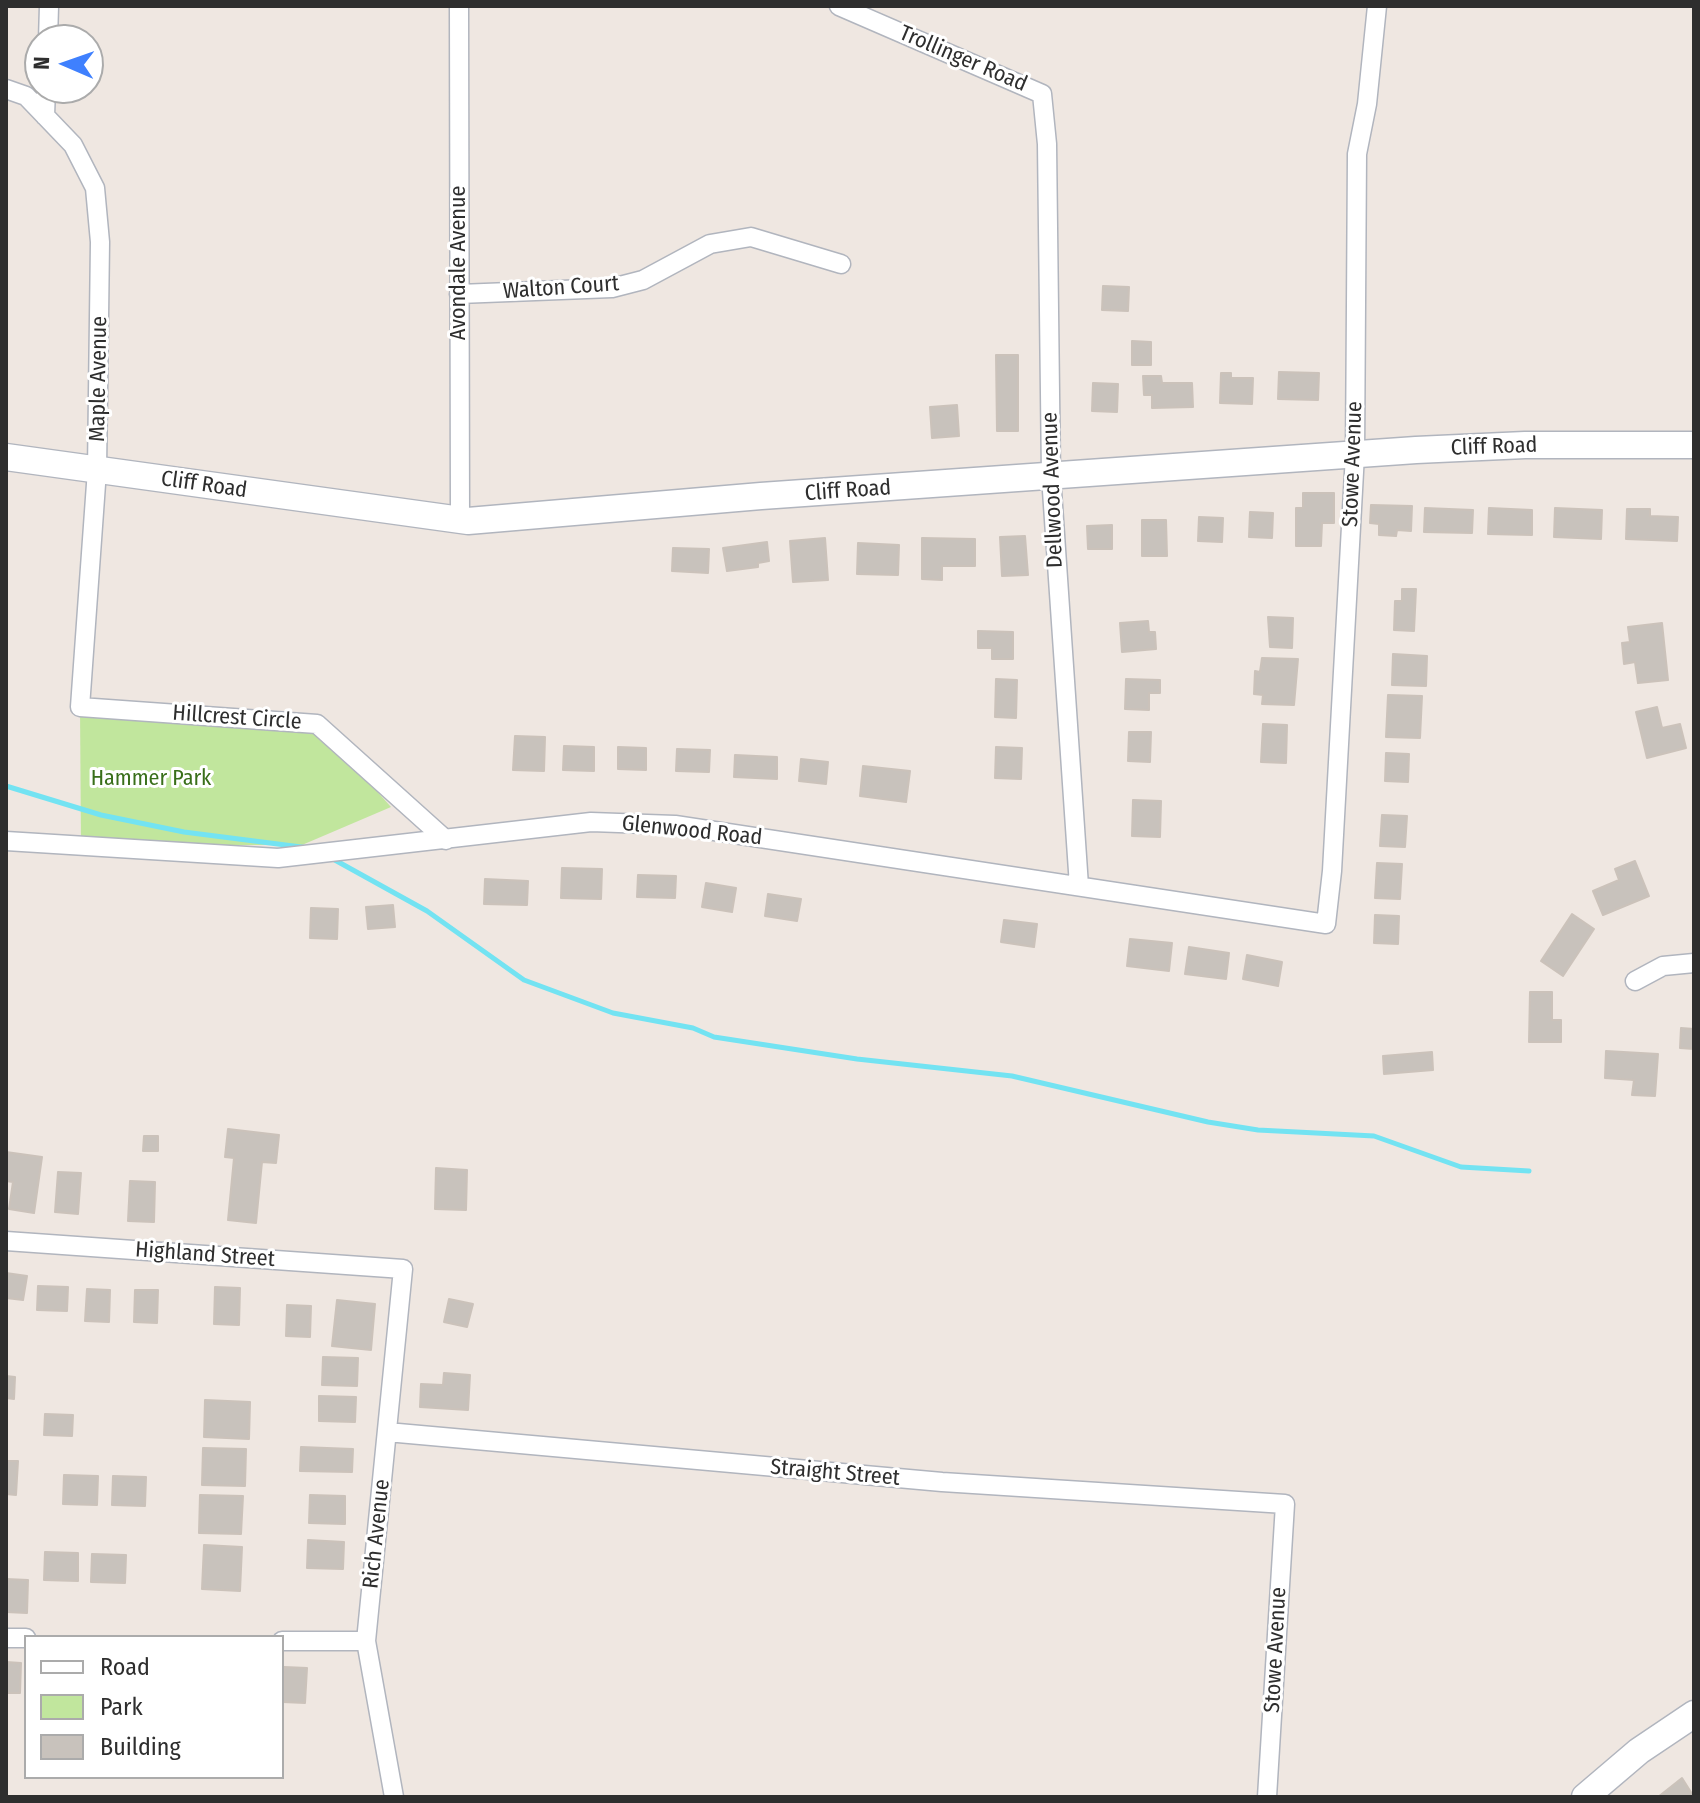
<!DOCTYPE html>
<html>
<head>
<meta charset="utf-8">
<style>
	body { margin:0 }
	#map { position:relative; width:1700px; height:1803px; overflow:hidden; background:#efe7e1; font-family:"Fira Sans Condensed",sans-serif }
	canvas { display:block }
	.frame { position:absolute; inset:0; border:8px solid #2e2e2e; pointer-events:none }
	.legend { position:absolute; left:24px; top:1635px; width:260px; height:144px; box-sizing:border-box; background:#fff; border:2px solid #ababab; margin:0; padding:10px 14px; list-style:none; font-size:24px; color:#2e2e2e }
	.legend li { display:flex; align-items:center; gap:16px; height:40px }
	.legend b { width:40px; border:2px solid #ababab }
	.north { position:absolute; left:24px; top:24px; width:80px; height:80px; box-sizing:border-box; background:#fff; border:2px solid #ababab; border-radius:50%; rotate:272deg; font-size:22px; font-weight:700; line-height:32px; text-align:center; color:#2e2e2e }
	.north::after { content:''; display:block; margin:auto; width:28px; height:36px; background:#3f80fe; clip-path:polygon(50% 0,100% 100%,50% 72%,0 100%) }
</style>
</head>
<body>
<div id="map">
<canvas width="1700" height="1803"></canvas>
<div class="frame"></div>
<ul class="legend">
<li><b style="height:10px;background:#fff"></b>Road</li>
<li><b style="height:22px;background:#c1e69d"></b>Park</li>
<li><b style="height:22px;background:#c8c2bc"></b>Building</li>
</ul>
<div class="north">N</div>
</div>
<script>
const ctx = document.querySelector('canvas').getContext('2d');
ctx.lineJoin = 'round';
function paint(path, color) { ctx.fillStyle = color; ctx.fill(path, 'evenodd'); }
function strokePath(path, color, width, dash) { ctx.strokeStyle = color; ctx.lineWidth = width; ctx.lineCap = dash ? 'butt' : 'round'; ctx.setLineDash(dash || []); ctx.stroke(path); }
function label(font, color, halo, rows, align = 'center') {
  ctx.font = font + ' "Fira Sans Condensed",sans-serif'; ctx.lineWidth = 6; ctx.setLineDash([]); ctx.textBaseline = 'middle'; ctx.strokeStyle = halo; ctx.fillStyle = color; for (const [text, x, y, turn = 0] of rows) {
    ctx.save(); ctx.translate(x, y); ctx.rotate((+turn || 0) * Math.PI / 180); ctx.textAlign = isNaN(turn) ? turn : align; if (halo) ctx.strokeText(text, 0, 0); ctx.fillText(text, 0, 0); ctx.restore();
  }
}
paint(new Path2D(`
	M80 707 317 724 391 807 302 845H81Z`), '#c1e69d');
strokePath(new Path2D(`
	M6 786 101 815 184 832 309 848
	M333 859 427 911 524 980 613 1013 693 1028 714 1037 857 1059 1012 1076 1208 1122 1258 1130 1374 1136 1461 1167 1529 1171`), '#73e3f2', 5);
const building = new Path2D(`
	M1103 286 1129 287 1128 311 1102 310Z
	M1132 341 1151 342V365H1132Z
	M996 355H1018V431H997Z
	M1279 372 1319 373 1318 400 1278 399Z
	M1221 373H1231V378H1253L1252 404 1220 403Z
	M1143 376H1161L1162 383H1192L1193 407 1152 408V395H1144Z
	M1093 383 1118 384 1117 412 1092 411Z
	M957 405 959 436 932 438 930 407Z
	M1303 493H1334V523H1322L1321 546H1296V508H1303Z
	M1371 505 1412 506 1411 531 1397 530 1396 536 1379 535V524L1370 523Z
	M1425 508 1473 510 1472 533 1424 532Z
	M1489 508 1532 510V535L1488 534Z
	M1555 508 1602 510 1601 539 1554 537Z
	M1627 509H1650V516L1678 517 1677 541 1626 539Z
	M1250 512 1273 513 1272 538 1249 537Z
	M1199 517 1223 518 1222 542 1198 541Z
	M1142 520H1166L1167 556H1142Z
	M1112 525V549H1088L1087 526Z
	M1025 536 1028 575 1002 576 1000 537Z
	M825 538 828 580 793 582 790 541Z
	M922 538 975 539V566H942V580L922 579Z
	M767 542 769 561 758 563V567L727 571 723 548Z
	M858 543 899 545 898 575 857 574Z
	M673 548 709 549 708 573 672 571Z
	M1402 589H1416L1414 631 1394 630 1395 601H1402Z
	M1268 617 1293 618 1292 648 1270 647Z
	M1148 621 1149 632H1155L1156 649 1122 652 1120 623Z
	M1662 623 1668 680 1638 683 1635 662 1624 664 1622 643 1630 642 1628 627Z
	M978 631 1013 632V659H992V648H978Z
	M1393 654 1427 656 1426 686 1392 685Z
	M1262 658 1298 659 1294 705 1262 704 1263 695 1254 694 1255 671 1260 672Z
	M996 679 1017 680 1016 718 995 717Z
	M1126 679 1160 680V693H1149V710L1125 709Z
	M1388 695 1422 696 1420 738 1386 737Z
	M1657 707 1662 728 1680 724 1686 748 1647 758 1636 712Z
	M1263 724 1287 725 1286 763 1261 762Z
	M1129 732H1151L1150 762 1128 761Z
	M515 736 545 737 544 771 513 770Z
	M564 746 594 747V771L563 770Z
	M618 747 646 748V770L618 769Z
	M996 747 1022 748 1021 779 995 778Z
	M677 749 710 750 709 772 676 771Z
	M1386 753 1409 754 1408 782 1385 781Z
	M735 755 777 757V779L734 777Z
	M801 759 828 762 826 784 799 781Z
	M863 766 910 771 906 802 860 796Z
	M1133 800 1161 801 1160 837 1132 836Z
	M1382 815 1407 816 1405 847 1380 846Z
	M1635 861 1649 896 1603 915 1593 891 1619 880 1615 869Z
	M1377 863 1402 864 1400 899 1375 898Z
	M562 868 602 869 601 899 561 898Z
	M638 875 676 876 675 898 637 897Z
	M485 879 528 881 527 905 484 904Z
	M706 883 736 888 732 912 702 907Z
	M768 894 801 899 797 921 765 916Z
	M393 905 395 927 368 929 366 907Z
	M311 908 338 909 337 939 310 938Z
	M1572 914 1594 929 1563 976 1541 961Z
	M1375 915 1399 916 1398 944 1374 943Z
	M1004 920 1037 924 1034 947 1001 942Z
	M1130 939 1172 943 1169 971 1127 966Z
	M1189 947 1229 953 1226 979 1185 974Z
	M1247 955 1282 962 1278 986 1243 979Z
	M1530 992H1552V1020H1561V1042H1529Z
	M1681 1028 1694 1029V1049L1680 1048Z
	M1606 1051 1658 1054 1655 1096 1632 1095 1634 1080 1605 1078Z
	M1432 1052 1433 1070 1384 1074 1383 1056Z
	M228 1129 279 1135 276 1163 262 1162 256 1223 228 1220 234 1158 225 1157Z
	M144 1136H158V1151H143Z
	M6 1152 42 1157 34 1213 9 1209 13 1182 6 1181Z
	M436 1168 467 1170 466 1210 435 1209Z
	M58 1172 81 1173 78 1214 55 1212Z
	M130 1181 155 1182 154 1222 128 1221Z
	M6 1273 27 1276 23 1300 6 1298Z
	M38 1286 68 1287 67 1311 37 1310Z
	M215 1287 240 1288 239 1325 214 1324Z
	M87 1289 110 1290 109 1322 85 1321Z
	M135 1290H158L157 1323 134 1322Z
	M449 1299 473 1304 467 1327 444 1322Z
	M337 1300 375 1304 371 1350 332 1346Z
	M287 1305 311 1306 310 1337 286 1336Z
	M323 1357 358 1358 357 1386 322 1385Z
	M444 1373 470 1375 468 1410 420 1407 421 1384 443 1385Z
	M6 1376 15 1377 14 1399 6 1398Z
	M319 1396 356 1397 355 1422 319 1421Z
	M205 1400 250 1402 249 1439 204 1437Z
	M45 1414 73 1415 72 1436 44 1435Z
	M301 1447 353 1449 352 1472 300 1471Z
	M203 1448 246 1449 245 1486 202 1485Z
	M6 1461H18L16 1495 6 1494Z
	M64 1475 98 1476 97 1505 63 1504Z
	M113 1476 146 1477 145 1506 112 1505Z
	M200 1495 243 1496 241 1534 199 1533Z
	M310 1495 345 1496V1524L309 1523Z
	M308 1540 344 1542 343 1569 307 1568Z
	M204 1545 242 1547 240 1591 202 1589Z
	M45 1552 78 1553V1581L44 1580Z
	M92 1554 126 1555 125 1583 91 1582Z
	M6 1579 28 1580 27 1613 6 1612Z
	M6 1662 21 1663 20 1693H6Z
	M284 1667 307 1668 305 1703 283 1702Z
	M1682 1778 1694 1797H1658Z`);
paint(building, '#c8c2bc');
strokePath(building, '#cbc2ba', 2);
const street = new Path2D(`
	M459 6 460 520
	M839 6 1042 94 1047 144 1051 476 1079 886
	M48 40 49 6
	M6 89 26 96 73 145 95 188 100 242 97 470 80 707 317 724 446 840
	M45 116 46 88
	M459 294 612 288 643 280 710 244 751 237 841 264
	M6 841 278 858 591 822 675 825 1326 924 1332 871 1355 454 1357 154 1367 104 1377 6
	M1635 981 1663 966 1694 963
	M6 1241 403 1269 366 1641 394 1797
	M387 1432 942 1482 1285 1504 1267 1797
	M6 1638H26
	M282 1641H366`);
const secondary = new Path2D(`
	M6 457 468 521 761 496 1416 450 1525 445H1694
	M1585 1797 1639 1751 1694 1714`);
strokePath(street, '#b1b5be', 21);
strokePath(secondary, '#b1b5be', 29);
strokePath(street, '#fff', 18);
strokePath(secondary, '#fff', 26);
label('22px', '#2e2e2e', '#fff', [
	["Trollinger Road",963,59,23],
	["Avondale Avenue",459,263,-90],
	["Walton Court",561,288,-4],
	["Maple Avenue",99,379,-89],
	["Cliff Road",1494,447,-2],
	["Stowe Avenue",1353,464,-88],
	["Cliff Road",204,485,8],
	["Dellwood Avenue",1053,490,-92],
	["Cliff Road",848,491,-4],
	["Hillcrest Circle",237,718,4],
	["Glenwood Road",692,831,6],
	["Highland Street",205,1255,4],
	["Straight Street",835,1473,5],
	["Rich Avenue",377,1534,-84],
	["Stowe Avenue",1276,1650,-87]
]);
label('22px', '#396f1a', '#fff', [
	["Hammer Park",151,779]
]);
</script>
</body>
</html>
